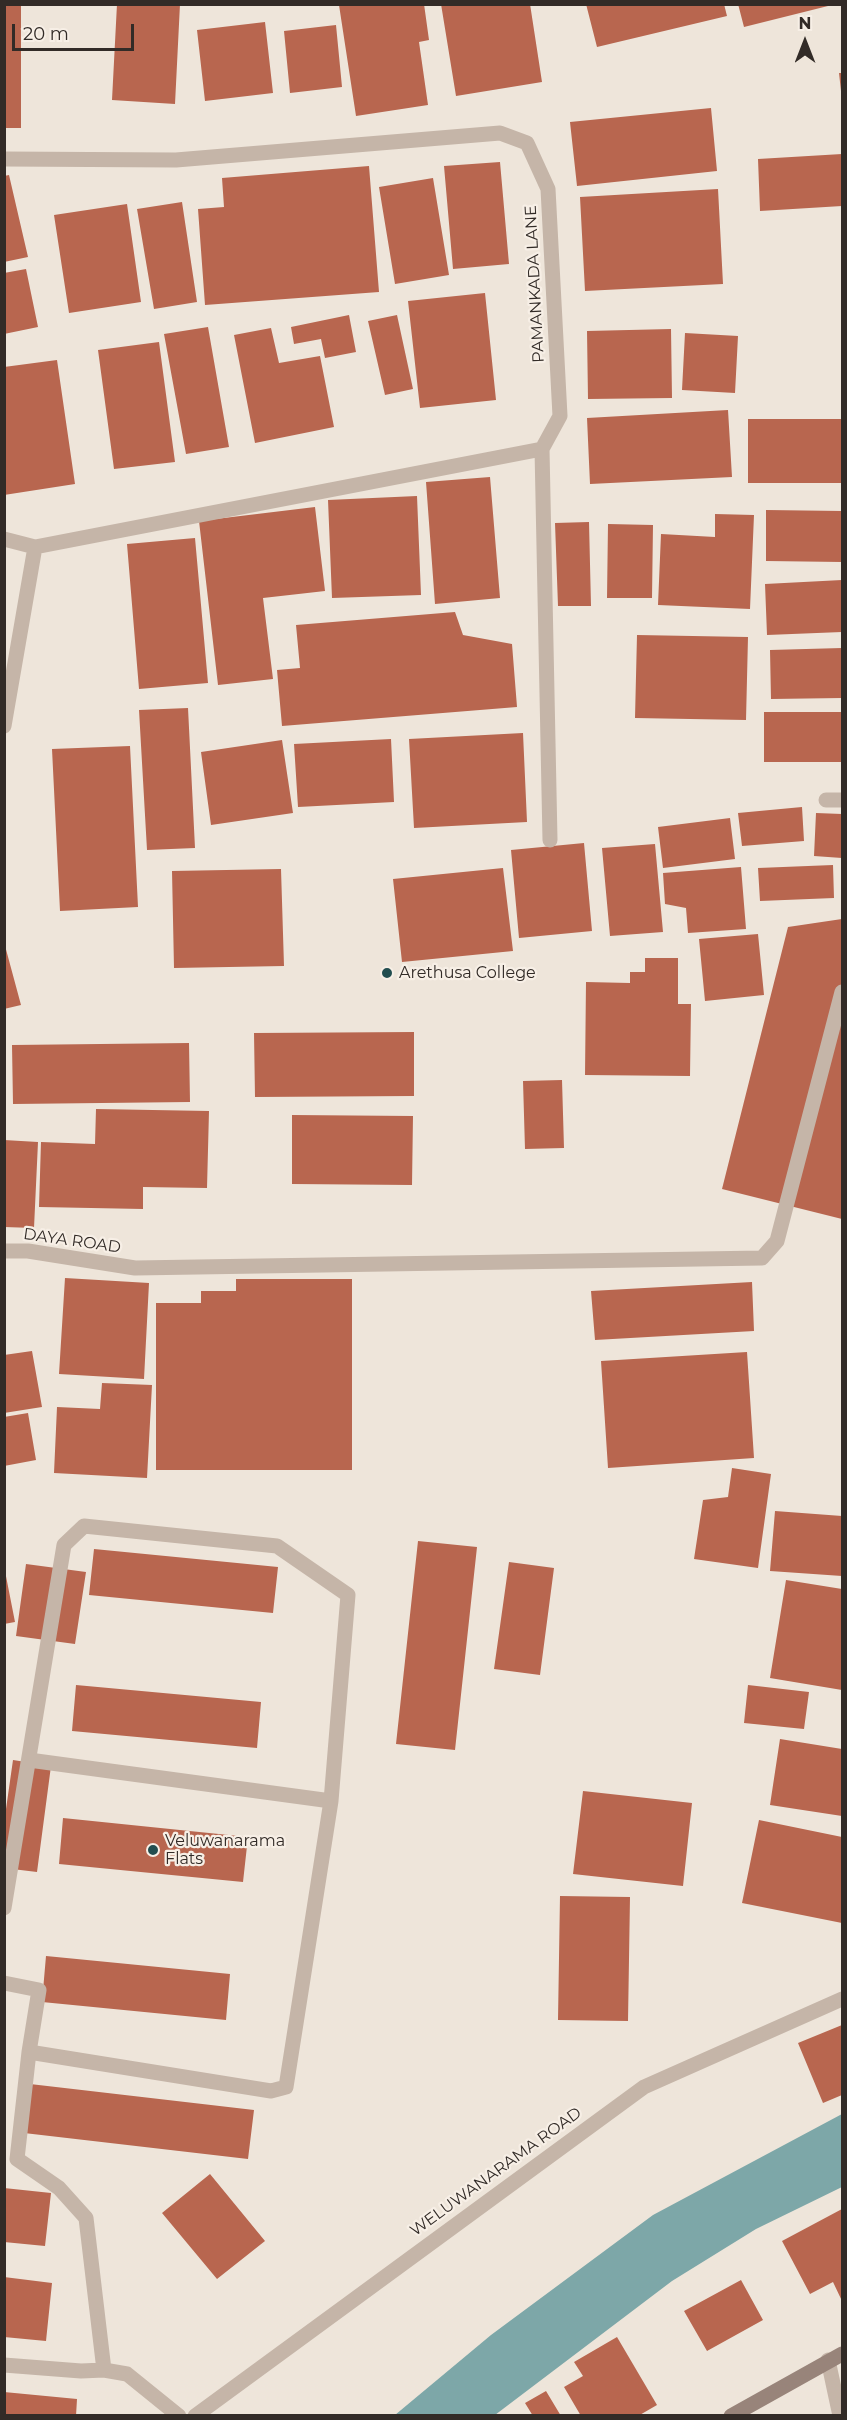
<!DOCTYPE html>
<html>
<head>
<meta charset="utf-8">
<style>
	body { margin:0 }
	#map { position:relative; width:847px; height:2420px; overflow:hidden; background:#eee5da; font-family:Montserrat,sans-serif }
	canvas { display:block }
	.frame { position:absolute; inset:0; border:6px solid #322b27; pointer-events:none }
	.north { position:absolute; left:775px; top:12px; width:60px; height:60px; -webkit-text-stroke:4px #f7efe6; paint-order:stroke; rotate:0deg; font-size:16px; font-weight:700; line-height:24px; text-align:center; color:#322b27 }
	.north::after { content:''; display:block; margin:auto; width:21px; height:27px; background:#322b27; clip-path:polygon(50% 0,100% 100%,50% 72%,0 100%) }
	.scale { position:absolute; left:12px; top:24px; width:122px; height:27px; box-sizing:border-box; border:3px solid #322b27; border-top:0; padding-left:8px; font-size:18px; line-height:21px; white-space:nowrap; color:#322b27; -webkit-text-stroke:4px #f7efe6; paint-order:stroke }
</style>
</head>
<body>
<div id="map">
<canvas width="847" height="2420"></canvas>
<div class="frame"></div>
<div class="north">N</div>
<div class="scale">20 m</div>
</div>
<script>
const ctx = document.querySelector('canvas').getContext('2d');
ctx.lineJoin = 'round';
function paint(path, color) { ctx.fillStyle = color; ctx.fill(path, 'evenodd'); }
function strokePath(path, color, width, dash) { ctx.strokeStyle = color; ctx.lineWidth = width; ctx.lineCap = dash ? 'butt' : 'round'; ctx.setLineDash(dash || []); ctx.stroke(path); }
function label(font, color, halo, rows, align = 'center') {
  ctx.font = font + ' Montserrat,sans-serif'; ctx.lineWidth = 4.5; ctx.setLineDash([]); ctx.textBaseline = 'middle'; ctx.strokeStyle = halo; ctx.fillStyle = color; for (const [text, x, y, turn = 0] of rows) {
    ctx.save(); ctx.translate(x, y); ctx.rotate((+turn || 0) * Math.PI / 180); ctx.textAlign = isNaN(turn) ? turn : align; if (halo) ctx.strokeText(text, 0, 0); ctx.fillText(text, 0, 0); ctx.restore();
  }
}
paint(new Path2D(`
	M842 2114V2187L756 2229 672 2281 495 2415H395L491 2335 653 2215Z`), '#7da7a8');
paint(new Path2D(`
	M4 4H21V128H4Z
	M117 4H180L175 104 112 100Z
	M424 4 429 40 419 42 428 105 356 116 339 5Z
	M441 4H530L542 82 456 96Z
	M586 4H724L727 16 597 47Z
	M738 4H831L832 5 744 27Z
	M265 22 273 93 205 101 197 30Z
	M336 25 342 87 290 93 284 31Z
	M839 73H842V91H841Z
	M711 108 717 171 577 186 570 122Z
	M842 154V206L760 211 758 159Z
	M500 162 509 264 453 269 444 166Z
	M369 166 379 292 205 305 198 209 224 207 222 178Z
	M9 175 28 257 4 262V176Z
	M433 178 449 275 395 284 379 187Z
	M718 189 723 284 585 291 580 197Z
	M182 202 197 302 154 309 137 209Z
	M127 204 141 302 69 313 54 215Z
	M26 269 38 327 4 334V273Z
	M485 293 496 400 420 408 408 301Z
	M349 315 356 352 325 358 321 339 294 344 291 327Z
	M397 315 413 389 385 395 368 321Z
	M208 327 229 447 186 454 164 334Z
	M271 328 279 363 320 356 334 427 255 443 234 335Z
	M671 329 672 398 588 399 587 331Z
	M685 333 738 336 735 393 682 390Z
	M159 342 175 462 114 469 98 350Z
	M57 360 75 484 4 495V367Z
	M728 410 732 477 590 484 587 418Z
	M748 419H842V483H748Z
	M490 477 500 598 435 604 426 482Z
	M417 496 421 595 332 598 328 500Z
	M315 507 325 591 263 598 273 679 218 685 199 521Z
	M766 510 842 511V562L766 561Z
	M715 514 754 515 750 609 658 605 661 534 715 537Z
	M589 522 591 606H558L555 523Z
	M608 524 653 525 652 598H607Z
	M195 538 208 683 139 689 127 544Z
	M842 580V632L767 635 765 584Z
	M455 612 463 635 512 644 517 707 282 726 277 670 300 668 296 625Z
	M637 635 748 637 746 720 635 718Z
	M842 648V698L771 699 770 650Z
	M188 708 195 848 147 850 139 710Z
	M764 712H842V762H764Z
	M523 733 527 822 414 828 409 739Z
	M391 739 394 802 298 807 294 744Z
	M282 740 293 813 211 825 201 752Z
	M130 746 138 907 60 911 52 749Z
	M802 807 804 841 742 846 738 813Z
	M816 813 842 814V858L814 856Z
	M730 818 735 859 663 868 658 827Z
	M584 843 592 931 519 938 511 850Z
	M655 844 663 932 610 936 602 848Z
	M833 865 834 898 760 901 758 868Z
	M741 867 746 929 688 933 686 908 665 904 663 873Z
	M503 868 513 951 402 962 393 879Z
	M281 869 284 966 174 968 172 871Z
	M842 919V1219L722 1189 788 927Z
	M758 934 764 995 705 1001 699 939Z
	M4 942 21 1005 4 1009Z
	M645 958H678V1004H691L690 1076 585 1075 586 982 630 983V972H645Z
	M414 1032V1096L255 1097 254 1033Z
	M189 1043 190 1102 13 1104 12 1045Z
	M562 1080 564 1148 525 1149 523 1081Z
	M96 1109 209 1111 207 1188 143 1187V1209L39 1207 41 1142 95 1144Z
	M292 1115 413 1116 412 1185 292 1184Z
	M4 1140 38 1142 34 1228 4 1227Z
	M65 1278 149 1283 144 1379 59 1374Z
	M236 1279H352V1470H156V1303H201V1291H236Z
	M752 1282 754 1331 595 1340 591 1291Z
	M32 1351 42 1407 4 1413V1355Z
	M747 1352 754 1458 608 1468 601 1361Z
	M102 1383 152 1385 147 1478 54 1473 57 1407 100 1409Z
	M28 1413 36 1460 4 1466V1417Z
	M732 1468 771 1474 758 1568 694 1559 703 1500 728 1497Z
	M775 1511 842 1516V1576L770 1571Z
	M418 1541 477 1547 455 1750 396 1744Z
	M94 1549 278 1567 273 1613 89 1595Z
	M509 1562 554 1568 540 1675 494 1669Z
	M26 1564 86 1572 75 1644 16 1636Z
	M4 1566 15 1622 4 1624Z
	M786 1580 842 1589V1690L770 1678Z
	M76 1685 261 1702 257 1748 72 1731Z
	M748 1685 809 1692 804 1729 744 1723Z
	M780 1739 842 1749V1816L770 1805Z
	M13 1760 51 1766 37 1872 4 1868V1823Z
	M583 1791 692 1803 683 1886 573 1874Z
	M63 1818 248 1837 243 1882 59 1864Z
	M759 1820 842 1837V1923L742 1903Z
	M560 1896 630 1897 628 2021 558 2020Z
	M46 1956 230 1974 226 2020 42 2002Z
	M842 2025V2095L823 2103 798 2043Z
	M30 2084 254 2110 248 2159 24 2133Z
	M210 2174 265 2241 217 2279 162 2213Z
	M4 2188 51 2193 45 2246 4 2242Z
	M842 2209V2301L833 2282 810 2294 782 2241Z
	M4 2277 52 2283 46 2341 4 2337Z
	M741 2280 763 2320 707 2351 684 2311Z
	M617 2337 657 2405 638 2416H581L564 2387 583 2376 574 2362Z
	M546 2391 561 2416H533L525 2403Z
	M4 2392 77 2399 76 2416H4Z`), '#b8664f');
strokePath(new Path2D(`
	M4 159 176 160 500 133 527 143 548 189 560 416 542 449 550 840
	M4 539 35 547 542 449
	M4 726 35 547
	M826 800H842
	M4 1251H28L135 1268 762 1258 777 1241 842 992
	M29 1760 331 1801
	M4 1908 64 1545 84 1526 277 1546 348 1595 331 1801 286 2087 271 2091 29 2052
	M4 1983 39 1990 29 2052 17 2159 59 2188 86 2218 104 2370 127 2374 179 2416
	M828 2360 840 2416
	M4 2365 81 2371 104 2370
	M195 2416 644 2087 842 1999`), '#c5b5a8', 15);
strokePath(new Path2D(`
	M731 2416 842 2354`), '#98847a', 15);
for (const [x, y, r, color] of [
	[387,973,6,"#224d4f"],
	[153,1850,6,"#224d4f"]
]) { const dot = new Path2D(); dot.arc(x, y, r, 0, 2 * Math.PI); ctx.fillStyle = color; ctx.fill(dot); strokePath(dot, '#f7efe6', 2); }
label('16px', '#322b27', '#f7efe6', [
	["PAMANKADA LANE",535,284,-93],
	["DAYA ROAD",72,1241,8],
	["WELUWANARAMA ROAD",496,2172,-36]
]);
label('16px', '#322b27', '#f7efe6', [
	["Arethusa College",399,973],
	["Veluwanarama",165,1841],
	["Flats",165,1859]
], 'left');
</script>
</body>
</html>
